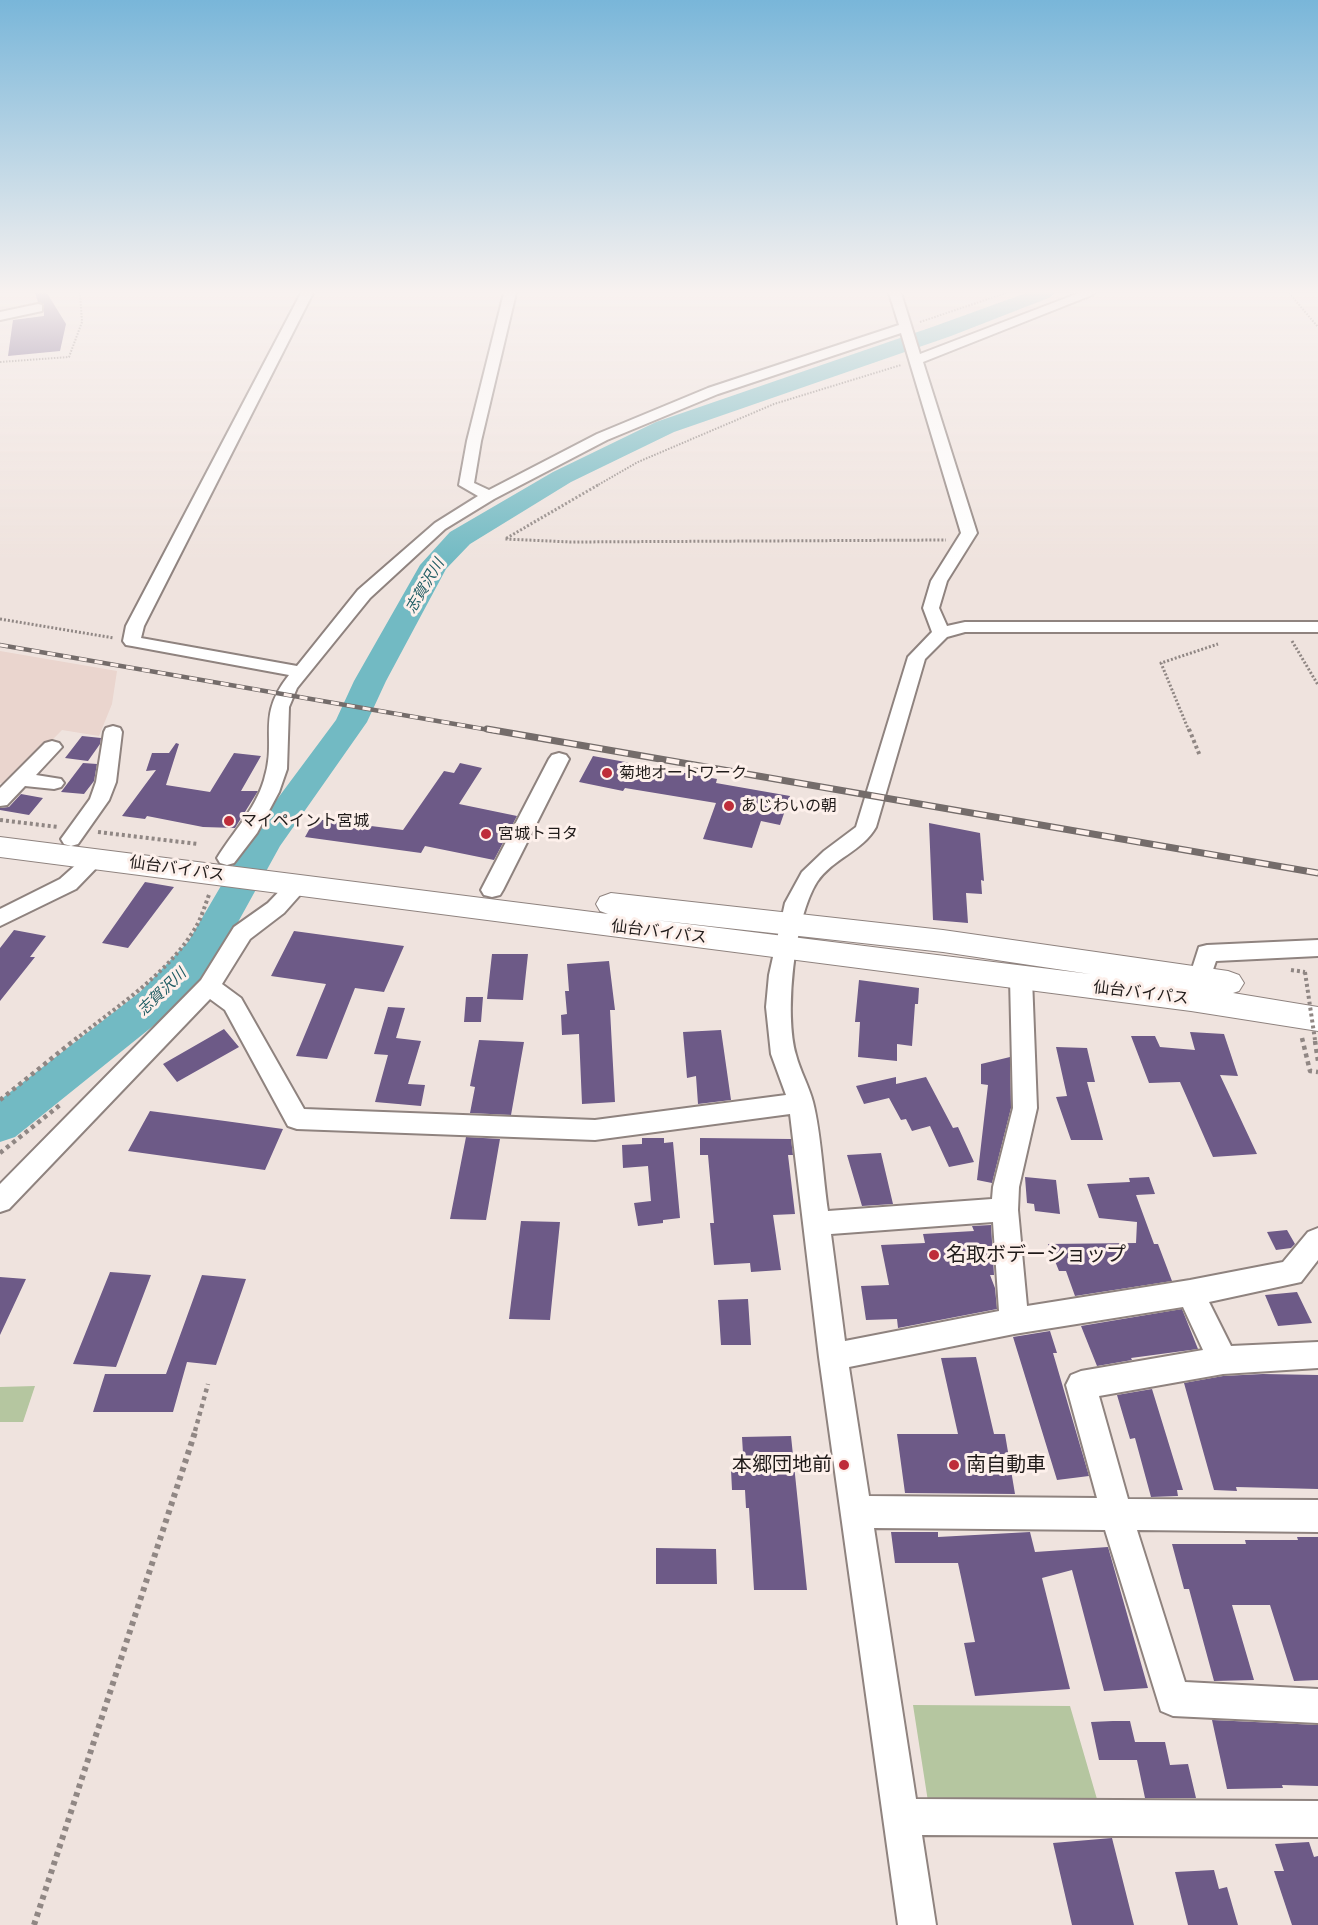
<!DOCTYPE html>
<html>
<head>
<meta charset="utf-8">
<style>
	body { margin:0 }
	canvas { display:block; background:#efe3de }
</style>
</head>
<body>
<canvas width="1318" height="1925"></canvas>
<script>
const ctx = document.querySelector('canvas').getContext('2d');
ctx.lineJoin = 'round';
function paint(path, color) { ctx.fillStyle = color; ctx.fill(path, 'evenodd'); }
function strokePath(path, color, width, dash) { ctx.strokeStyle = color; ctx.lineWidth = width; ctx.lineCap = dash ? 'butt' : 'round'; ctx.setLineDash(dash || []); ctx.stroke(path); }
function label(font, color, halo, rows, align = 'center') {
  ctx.font = font + ' "Alegreya Sans","Noto Sans JP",sans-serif'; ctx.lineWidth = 6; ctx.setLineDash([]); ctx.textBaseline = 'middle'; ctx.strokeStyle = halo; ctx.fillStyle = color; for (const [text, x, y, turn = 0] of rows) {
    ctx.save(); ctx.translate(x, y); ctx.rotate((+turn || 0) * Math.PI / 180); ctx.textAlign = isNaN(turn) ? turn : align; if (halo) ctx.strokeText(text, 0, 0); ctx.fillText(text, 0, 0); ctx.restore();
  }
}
paint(new Path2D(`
	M0 651 117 671 112 704 99 736 62 730 9 784 0 783Z`), '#ead5ce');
paint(new Path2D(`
	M35 1386 23 1422H0V1387Z
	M913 1705 1070 1706 1099 1806 929 1808Z`), '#b5c6a0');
paint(new Path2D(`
	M1026 293H1054L1051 297 951 336 674 432 571 482 470 544 446 569 386 681 367 722 280 846 216 962 168 1014 15 1137 0 1142V1100L140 992 188 942 252 833 336 720 354 681 420 565 450 532 553 472 656 422 935 326Z`), '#72bac3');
paint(new Path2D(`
	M35 293H47L66 324 60 351 8 356 13 320 44 316V304L38 302Z
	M82 736 101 738 100 744 88 761 65 758Z
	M176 743 179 744 166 785 210 792 234 753 261 756 241 791H258L235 828 203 827 147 816 145 819 122 816 156 770 146 771 152 753H169Z
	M593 756 717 779 716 783 790 796 780 825 761 821 752 848 703 839 716 803 625 788 623 791 579 782Z
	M83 763 97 764 94 781 84 794 61 792Z
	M460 763 482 768 459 804 517 816 494 860 425 846 421 853 305 837 315 819 403 830 444 771 454 773Z
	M21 794 43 798 29 815 0 810V808L9 807Z
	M929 823 980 833 984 881 981 880 982 894 966 893 968 923 933 920Z
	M145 882 174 887 128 948 102 943Z
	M14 930 46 936 30 957H35L0 1001V948Z
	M294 931 404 946 384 992 355 988 327 1059 296 1056 326 984 271 976Z
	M492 954H528L523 1000 487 999Z
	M609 961 615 1010H610L615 1102 582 1104 579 1034 562 1035 561 1015 567 1014 565 991H569L567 964Z
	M859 980 919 988 918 1004H915L912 1046 897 1044V1061L858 1057 860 1022H855Z
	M466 997H483L481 1022H464Z
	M388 1007 405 1008 396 1038 421 1041 408 1084 425 1085 421 1106 375 1102 388 1055 374 1054Z
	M224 1029 239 1047 177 1082 163 1064Z
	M721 1030 731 1100 698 1104 696 1076 687 1078 683 1032Z
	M1190 1032 1224 1034 1238 1076 1220 1075 1257 1154 1213 1157 1180 1082 1149 1083 1131 1036H1155L1160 1047 1195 1050Z
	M479 1040 524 1042 511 1115 470 1113 475 1087 470 1086Z
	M1056 1047 1087 1048 1095 1082H1087L1103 1140H1071L1056 1097 1067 1096Z
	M1010 1057 1011 1108 992 1183 977 1180 988 1085 981 1084V1064Z
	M896 1077V1084L926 1077 953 1128 958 1127 974 1162 949 1167 930 1126 912 1131 906 1119 901 1120 889 1098 864 1104 856 1086Z
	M150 1111 225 1121 283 1129 265 1170 128 1151Z
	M466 1137 500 1139 486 1220 450 1219Z
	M642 1138H664V1143L673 1142 680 1218 663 1220V1223L638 1226 634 1203 651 1201 648 1166 623 1168 622 1145 642 1144Z
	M700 1138 791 1139 793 1155H788L795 1214 773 1215 781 1270 751 1272 750 1263 714 1265 710 1223H714L708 1155H700Z
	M881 1153 893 1204 862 1206 847 1155Z
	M1025 1177 1056 1180 1060 1214 1035 1211 1034 1204 1027 1203Z
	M1149 1177 1155 1194 1136 1195 1154 1244H1158L1172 1281 1075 1296 1066 1271H1059L1048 1244 1136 1243 1137 1222 1099 1218 1087 1184 1130 1182 1129 1178Z
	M521 1221 560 1222 550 1320 509 1319Z
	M991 1225 994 1275H990L995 1288 997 1309 898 1328 897 1319 866 1320 861 1286 889 1285 881 1245 925 1243 923 1234 974 1231 972 1226Z
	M1287 1230 1295 1244 1291 1248 1276 1250 1267 1232Z
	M110 1272 151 1275 116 1367 73 1364Z
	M202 1275 246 1279 216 1365 187 1362 173 1412H93L105 1374H166Z
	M0 1277 26 1279 0 1335Z
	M1297 1292 1312 1323 1278 1326 1265 1295Z
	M748 1299 751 1345H721L718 1300Z
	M1182 1309 1198 1349 1131 1358 1132 1360 1097 1366 1081 1326Z
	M1050 1331 1057 1353H1053L1089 1476 1057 1480 1013 1337Z
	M976 1357 994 1434H1005L1015 1494 905 1493 897 1434H958L941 1358Z
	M1263 1374 1318 1375V1489L1236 1487 1237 1491 1214 1490 1184 1383 1223 1376Z
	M1152 1389 1183 1490H1177L1178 1496 1151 1497 1135 1438 1130 1439 1117 1395Z
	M791 1436 807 1590H754L749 1508H746L745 1490H732L731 1470H744L742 1437Z
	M891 1532H938V1537L1030 1532 1035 1552 1108 1547 1148 1688 1104 1691 1072 1570 1042 1578 1070 1689 975 1696 964 1643 975 1642 958 1563H895Z
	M1297 1537H1318V1680L1294 1681 1270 1605H1232L1254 1680 1214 1681 1189 1589H1184L1172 1544H1246L1245 1540H1298Z
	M656 1548 716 1549 717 1584H656Z
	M1212 1720 1318 1725V1786L1282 1785 1283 1788 1227 1789Z
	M1113 1721H1130L1135 1742H1165L1170 1765 1188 1764 1196 1798H1145L1137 1760H1099L1091 1722Z
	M1112 1838 1134 1925H1072L1053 1843Z
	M1309 1842 1314 1857 1318 1856V1925H1292L1274 1871H1284L1275 1844Z
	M1214 1870 1219 1889 1227 1887 1238 1925H1188L1175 1872Z`), '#6d5a87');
const minor = new Path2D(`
	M301 293H313L144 626 141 638 297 666 358 590 435 523 478 496 459 485 467 441 504 293H516L481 441 474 483 489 490 597 434 708 388 899 325 889 293H901L920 354 1079 293H1094L1092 295 923 362 977 533 947 581 939 608 947 626 965 622H1318V632H965L947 637 925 659 876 827C863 851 832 859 817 882 794 918 784 1015 796 1055 800 1071 809 1086 813 1102 821 1133 823 1178 828 1211L992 1199 993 1187 1013 1108 1010 978 1013 972 1021 970 1029 972 1032 978 1037 1108 1019 1187 1018 1210 1027 1306 1190 1280 1283 1262 1308 1232 1318 1228V1260L1301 1282 1209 1302 1231 1346 1318 1342V1368L1223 1374 1099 1396 1128 1499 1318 1500V1532L1137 1530 1185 1682 1318 1689V1723L1173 1716 1161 1711 1105 1530 874 1528 916 1799 1318 1801V1837L922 1835 936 1925H898L819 1357 790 1114 595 1140 297 1129 288 1126 225 1010 210 999 9 1209 0 1212V1184L201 980 234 927 268 903 289 881 297 879 305 881 308 886 284 913 250 939 222 984 241 998 304 1109 595 1120 786 1095 771 1054 766 1007 769 975 785 903 802 872 824 851 856 827 908 657 932 632 923 608 931 581 961 533 901 333 718 394 607 440 494 499 445 529 370 598 297 688 289 707 287 769 279 792 257 833 234 863 227 865 220 863 217 858C233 832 255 810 264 780 278 737 255 718 289 675L132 646 126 645 123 641 126 626ZM993 1222 999 1311 845 1341 831 1234ZM1183 1307 1203 1350 1081 1371 1071 1375 1066 1385 1097 1498 869 1496 849 1367 1014 1334Z
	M38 304 42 305V311L0 320V312Z
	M113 726 120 728 122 732 116 782 109 800 78 844 71 846 64 844 61 839 90 799 96 782 104 732 106 728Z
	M52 741 59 743 62 747 36 775 61 779 64 783 61 787 54 789 25 786 7 805 0 806V788L45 743Z
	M559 753 566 755 569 759 503 890 500 895 492 897 484 895 481 890 549 759 552 755Z
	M95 852 102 854 105 859 76 889 0 926V909L60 879 88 854Z
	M1318 940V956L1216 961 1208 984 1200 986 1192 984 1189 978 1199 947 1207 945Z`);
const highway = new Path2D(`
	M0 837 608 914 600 911 596 904 600 897 611 893 943 930 1228 971 1239 975 1244 983 1239 991 1233 993 1318 1007V1031L1191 1011 0 857ZM655 920 943 952 1090 974Z`);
strokePath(minor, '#8f837f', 4);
strokePath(highway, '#8f837f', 2);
strokePath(new Path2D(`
	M1289 293 1318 327
	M920 322 1006 293
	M0 362 69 357 82 322 80 293
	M596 486 638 462 774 404 901 365`), '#908784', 2, [1.5, 1.5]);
strokePath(new Path2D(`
	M598 485 505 539 571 542 946 540
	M0 619 114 638
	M1292 641 1318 685
	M1189 731 1161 663 1218 644`), '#908784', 3, [2, 2]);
strokePath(new Path2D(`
	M1189 729 1200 756
	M0 820 58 827
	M98 832 198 844
	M1291 970 1305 972
	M75 1040C117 1006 170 973 197 925 202 916 205 905 209 895`), '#908784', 4, [3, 3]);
strokePath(new Path2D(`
	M1302 1038 1310 1071 1318 1072
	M1315 1041 1318 1061
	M0 1100 77 1038
	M0 1153 60 1105
	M195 1431 208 1384`), '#908784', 4.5, [4, 4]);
strokePath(new Path2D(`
	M34 1925 196 1429`), '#908784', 6, [4.5, 4.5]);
paint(minor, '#fff');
paint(highway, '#fff');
const railFar1 = new Path2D(`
	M0 645 495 731`);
const rail = new Path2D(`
	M487 729 1318 873`);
strokePath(railFar1, '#746c6a', 4.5);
strokePath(rail, '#746c6a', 7);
strokePath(railFar1, '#fdf0eb', 3, [8]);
strokePath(rail, '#fdf0eb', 4.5, [13]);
strokePath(new Path2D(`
	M1305 972 1315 1040`), '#908784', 4, [3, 3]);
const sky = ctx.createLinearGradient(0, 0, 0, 562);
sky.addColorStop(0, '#79b6d9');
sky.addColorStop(0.52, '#f8f2f0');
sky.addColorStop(1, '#f8f2f000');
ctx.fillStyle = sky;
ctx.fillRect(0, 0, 1318, 562);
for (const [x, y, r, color] of [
	[607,773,6,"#be2d3a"],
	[729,806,6,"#be2d3a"],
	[229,821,6,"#be2d3a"],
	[486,834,6,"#be2d3a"],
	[934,1255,6,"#be2d3a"],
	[844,1465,6,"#be2d3a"],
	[954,1465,6,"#be2d3a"]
]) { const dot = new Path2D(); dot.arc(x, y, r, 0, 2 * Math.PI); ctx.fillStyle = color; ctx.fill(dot); strokePath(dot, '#fdf0eb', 2); }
label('italic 15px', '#1f5c63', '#fdf0eb', [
	["志賀沢川",425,586,-59],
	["志賀沢川",162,992,-44]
]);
label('16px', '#201b1a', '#fdf0eb', [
	["菊地オートワーク",619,773],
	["あじわいの朝",741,806],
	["マイペイント宮城",241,821],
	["宮城トヨタ",498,834]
], 'left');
label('16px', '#201b1a', '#fdf0eb', [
	["仙台バイパス",177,869,8],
	["仙台バイパス",659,932,7],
	["仙台バイパス",1141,993,7]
]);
label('20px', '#201b1a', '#fdf0eb', [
	["名取ボデーショップ",946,1255],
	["本郷団地前",832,1465,"right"],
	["南自動車",966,1465]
], 'left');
</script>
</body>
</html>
